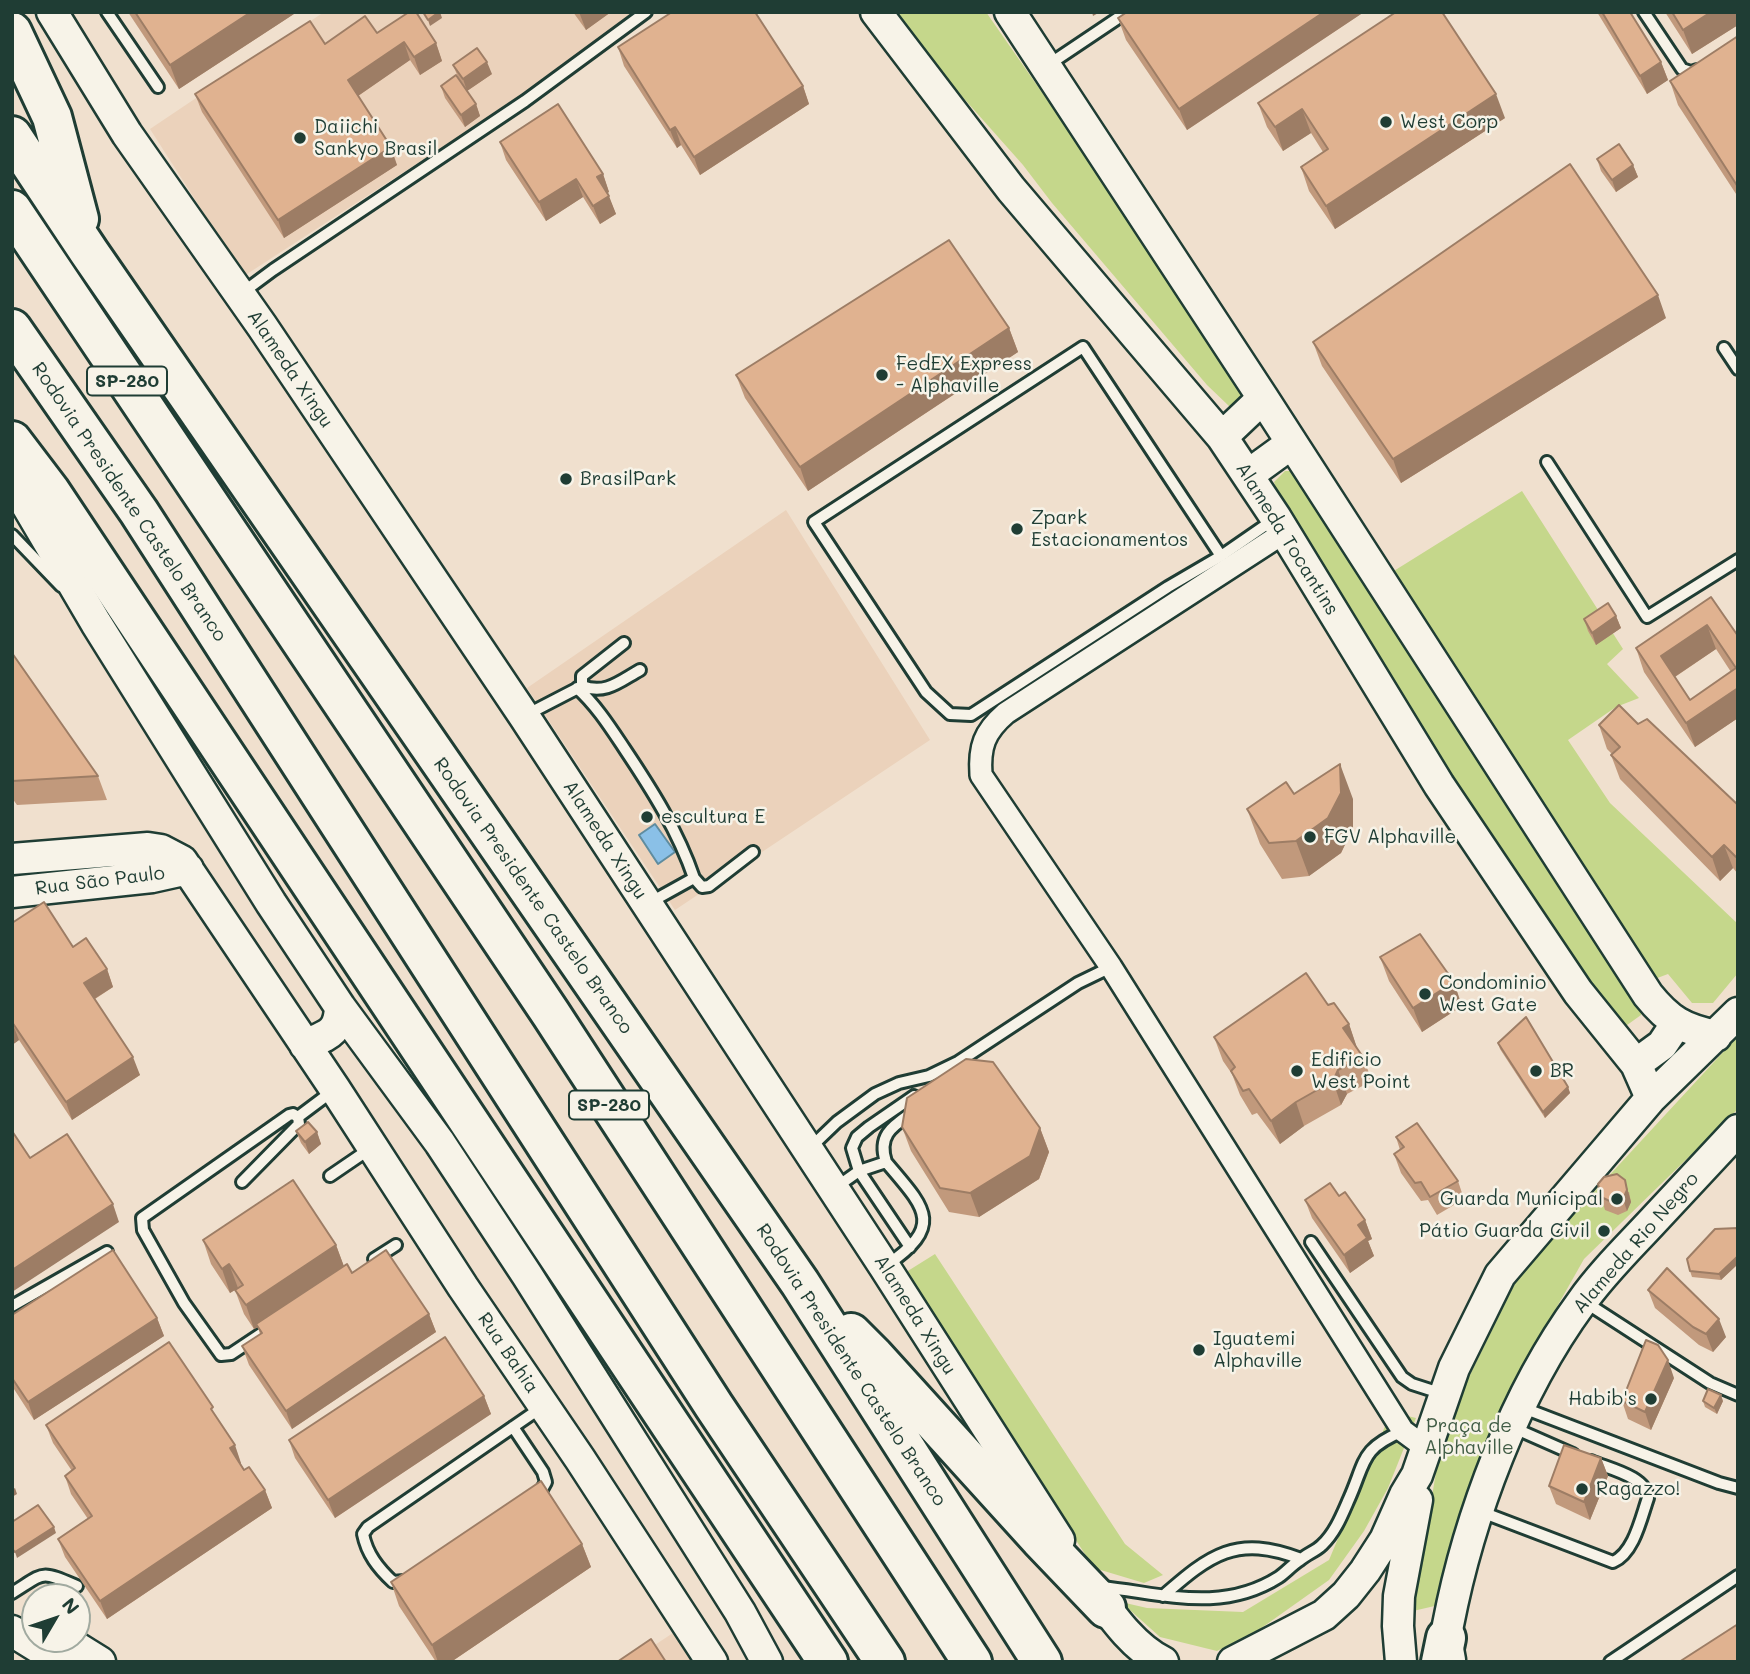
<!DOCTYPE html>
<html>
<head>
<meta charset="utf-8">
<style>
	body { margin:0 }
	#map { position:relative; width:1750px; height:1674px; overflow:hidden; background:#f0e0ce; font-family:Mali,sans-serif }
	canvas { display:block }
	.frame { position:absolute; inset:0; border:14px solid #1f3d34; pointer-events:none }
	.north { position:absolute; left:21px; top:1583px; width:70px; height:70px; box-sizing:border-box; background:#f7f3e8; border:2px solid #a1aaa0; border-radius:50%; rotate:51deg; font-size:19px; font-weight:700; line-height:28px; text-align:center; color:#1f3d34 }
	.north::after { content:''; display:block; margin:auto; width:24px; height:32px; background:#1f3d34; clip-path:polygon(50% 0,100% 100%,50% 72%,0 100%) }
</style>
</head>
<body>
<div id="map">
<canvas width="1750" height="1674"></canvas>
<div class="frame"></div>
<div class="north">N</div>
</div>
<script>
const ctx = document.querySelector('canvas').getContext('2d');
ctx.lineJoin = 'round';
function paint(path, color) { ctx.fillStyle = color; ctx.fill(path, 'evenodd'); }
function strokePath(path, color, width, dash) { ctx.strokeStyle = color; ctx.lineWidth = width; ctx.lineCap = dash ? 'butt' : 'round'; ctx.setLineDash(dash || []); ctx.stroke(path); }
function label(font, color, halo, rows, align = 'center') {
  ctx.font = font + ' Mali,sans-serif'; ctx.lineWidth = 5; ctx.setLineDash([]); ctx.textBaseline = 'middle'; ctx.strokeStyle = halo; ctx.fillStyle = color; for (const [text, x, y, turn = 0] of rows) {
    ctx.save(); ctx.translate(x, y); ctx.rotate((+turn || 0) * Math.PI / 180); ctx.textAlign = isNaN(turn) ? turn : align; if (halo) ctx.strokeText(text, 0, 0); ctx.fillText(text, 0, 0); ctx.restore();
  }
}
paint(new Path2D(`
	M324 12H650L244 276 150 129Z
	M786 510 930 740 675 910 527 688Z
	M673 1633 692 1662H629Z`), '#ebd2bb');
paint(new Path2D(`
	M887 12H986L1254 397 1230 407 1207 385 1052 203 1023 165Z
	M1285 471H1294L1644 1008 1641 1015 1616 1033 1483 837 1283 509 1274 482Z
	M1522 491 1623 649 1607 664 1639 698 1616 707 1568 740 1610 803 1738 924V973L1713 1003H1692L1668 974 1652 980 1389 574Z
	M1738 1036V1109L1584 1259 1541 1335 1482 1472 1439 1605 1413 1611 1443 1430 1521 1271Z
	M935 1254 1125 1544 1163 1575 1144 1583 1094 1568 903 1274Z
	M1391 1412 1416 1418 1388 1488 1364 1531 1329 1580 1260 1629 1217 1651 1160 1637 1121 1602 1147 1608 1243 1612 1329 1560Z`), '#c5d78b');
const water = new Path2D(`
	M655 824 675 852 658 864 639 835Z`);
paint(water, '#8ac0e7');
strokePath(water, '#5f8c9f', 2);
const lane = new Path2D(`
	M107 12 158 87
	M1644 12 1682 69 1691 72 1697 70
	M1048 65 1127 12
	M242 293 273 270 525 101 646 12
	M1724 348 1738 369
	M1547 462 1647 617 1738 560
	M12 535 61 586
	M1221 556 1083 347 814 522 926 692 950 714 971 715 1168 587 1221 556 1276 518
	M582 686V676L624 643
	M577 688C596 705 610 727 624 748 652 790 678 831 694 878L649 903
	M526 715 582 686C606 695 620 681 640 670
	M694 878 702 887 709 886 753 852
	M811 1147 837 1122 875 1094 899 1083 929 1076 958 1062 1078 983 1111 967
	M886 1162C877 1135 893 1126 913 1112
	M330 1176 371 1148
	M242 1182 299 1124 298 1117 334 1090
	M835 1188 859 1171 886 1162C925 1208 945 1225 887 1265
	M1311 1242 1402 1377 1412 1384 1443 1394
	M910 1247 859 1171 852 1148 857 1137 869 1127 914 1096
	M374 1259 396 1245
	M1585 1302 1710 1383 1738 1395
	M12 1306 107 1252
	M270 1328 231 1354 221 1355 184 1303 143 1230 142 1218 289 1115 293 1114 298 1117
	M1521 1407 1719 1483 1738 1488
	M513 1427 543 1472 546 1482 541 1491 534 1496
	M1514 1428 1573 1454
	M1479 1511 1613 1562C1634 1553 1641 1518 1648 1498 1646 1476 1609 1469 1591 1461
	M404 1581 393 1582C378 1568 367 1554 363 1534L368 1527 542 1407
	M1101 1587C1162 1593 1221 1614 1279 1577 1286 1572 1292 1565 1300 1560 1307 1554 1316 1551 1322 1545 1335 1533 1342 1515 1349 1499 1366 1461 1360 1449 1403 1431
	M12 1593C46 1572 39 1570 77 1586
	M1163 1596C1210 1555 1236 1534 1301 1559
	M1610 1662 1738 1576`);
const street = new Path2D(`
	M1285 532 1006 713C984 732 979 747 981 775L1111 967 1403 1431 1426 1448`);
const secondary = new Path2D(`
	M52 12 127 134 262 326 524 716 884 1266 1059 1540
	M876 12 1011 189 1222 437 1276 518 1439 785 1578 992 1636 1064 1651 1098
	M1010 12 1263 398 1648 995C1669 1021 1683 1029 1716 1036
	M1222 437 1263 398
	M1248 475 1292 443
	M12 480 96 623 271 903 340 1007 440 1143 527 1275 740 1612 767 1662
	M12 859 148 848 161 850 182 861 335 1089 463 1287 580 1459 712 1662
	M12 892 152 877 188 869
	M305 1045C327 1035 339 1034 340 1007
	M1636 1064 1662 1045 1676 1024
	M1093 1590C1112 1616 1133 1647 1163 1662
	M12 1631 62 1662
	M63 1639 100 1662
	M1450 1660 1446 1638 1448 1625C1469 1516 1515 1393 1581 1303 1602 1273 1629 1247 1654 1220 1682 1190 1710 1160 1738 1130
	M1233 1662 1324 1615 1346 1595 1365 1571 1385 1540 1405 1495 1417 1475 1454 1368 1500 1275 1651 1098 1738 1013
	M1401 1662 1398 1626 1399 1596 1417 1500`);
const highway = new Path2D(`
	M12 32 52 117 79 219
	M12 136 89 252 800 1283 1042 1662
	M12 210 551 1014 972 1662
	M12 329 139 512 714 1406 885 1662
	M12 441 50 491 828 1662
	M851 1333 874 1356 1040 1539 1106 1608
	M1441 1662 1446 1638`);
strokePath(lane, '#1f3d34', 16);
strokePath(street, '#1f3d34', 26);
strokePath(secondary, '#1f3d34', 35);
strokePath(highway, '#1f3d34', 44);
strokePath(lane, '#f7f3e8', 10);
strokePath(street, '#f7f3e8', 21);
strokePath(secondary, '#f7f3e8', 30);
strokePath(highway, '#f7f3e8', 38);
paint(new Path2D(`
	M128 12H297L179 89Z
	M573 12H611L586 30Z
	M1127 12H1364L1187 130 1126 40 1118 18Z
	M1597 12H1630L1661 62 1668 80 1647 94Z
	M1665 12H1738V25L1692 54Z
	M377 33 436 43 442 61 420 75 410 60 358 96 397 165 284 238 202 112 195 94Z
	M1738 36V197L1678 105 1670 81Z
	M618 47 803 86 809 104 700 175 681 145 677 148 624 66Z
	M453 65 492 74 467 91 458 77Z
	M441 86 476 104 480 116 465 127 445 98Z
	M1258 103 1505 118 1335 229 1309 191 1301 167 1323 152 1311 133 1283 151 1267 127Z
	M500 142 603 174 609 192 607 193 616 214 600 224 583 197 546 221 506 160Z
	M1597 159 1633 165 1638 177 1616 192 1601 171Z
	M1666 318 1401 483 1322 366 1313 342Z
	M1009 328 1018 352 808 491 745 398 736 375Z
	M1711 597 1738 636V718L1695 747 1644 672 1636 648ZM1716 649 1731 672 1690 700 1675 677Z
	M1616 616 1621 628 1596 645 1588 631 1584 619Z
	M12 653 98 776 107 800 17 805 12 798Z
	M1638 724 1738 805V874L1733 868 1720 881 1620 779 1611 755 1612 754 1607 749 1599 725Z
	M1294 794 1353 799V828L1341 853 1309 876 1282 879 1260 844 1247 809Z
	M12 923 73 947 107 969 113 987 95 999 140 1075 72 1120 19 1040 12 1045Z
	M1380 957 1462 1006 1422 1032 1389 981Z
	M1328 1005 1349 1024 1357 1048 1363 1057 1372 1081 1347 1094 1341 1105 1304 1126 1280 1144 1257 1113 1252 1115 1240 1095 1232 1074 1223 1061 1214 1037Z
	M1498 1043 1568 1087 1570 1093 1545 1118 1500 1049Z
	M902 1127 1040 1128 1049 1152 1039 1179 979 1217 949 1212 911 1151Z
	M296 1131 317 1132 321 1144 309 1154 301 1143Z
	M1396 1137 1458 1181 1464 1199 1437 1215 1428 1200 1421 1201 1401 1173 1394 1154 1400 1150Z
	M1629 1192 1631 1202 1627 1211 1618 1215 1605 1210 1601 1197Z
	M1339 1196 1365 1220 1372 1239 1368 1241 1374 1256 1350 1273 1312 1218 1305 1200Z
	M1738 1228V1264L1721 1280 1692 1277 1690 1271Z
	M203 1240 336 1245 344 1267 352 1273 429 1314 436 1332 292 1429 249 1365 242 1346 260 1334 258 1327 254 1329 244 1314 235 1290 238 1288 230 1293 211 1264Z
	M1648 1290 1726 1337 1713 1352 1699 1345 1655 1308Z
	M12 1315 157 1318 164 1336 34 1420 12 1386Z
	M1674 1378 1651 1430 1628 1419 1622 1401Z
	M484 1396 491 1414 335 1518 295 1458 289 1440Z
	M1703 1401H1723L1717 1414 1705 1407Z
	M218 1420 244 1470 265 1490 272 1508 107 1619 65 1557 58 1539 88 1519 71 1494 65 1476 72 1471 53 1443 46 1425Z
	M1601 1458 1608 1476 1590 1520 1556 1504 1549 1486Z
	M582 1544 591 1567 451 1662H436L399 1606 391 1582Z`), '#c1997c');
paint(new Path2D(`
	M251 12H297L179 89 170 65Z
	M439 12H440L442 18 430 26 428 20Z
	M579 12H611L586 30Z
	M1092 12H1100L1093 16Z
	M1324 12H1364L1187 130 1179 109Z
	M1711 12H1738V25L1692 54 1683 30Z
	M404 42 410 60 355 98 348 80Z
	M436 43 442 61 420 75 414 57Z
	M487 62 492 74 467 91 463 79Z
	M1661 62 1668 80 1647 94 1640 76Z
	M803 86 809 104 700 175 694 157Z
	M1496 94 1505 118 1335 229 1326 206Z
	M476 104 480 116 465 127 461 115Z
	M1302 109 1311 133 1283 151 1275 127Z
	M675 127 681 145 677 148 670 130Z
	M391 147 397 165 284 238 278 220Z
	M1633 165 1638 177 1616 192 1612 180Z
	M603 174 609 192 604 195 597 177Z
	M576 179 583 197 546 221 539 202Z
	M609 196 616 214 600 224 593 206Z
	M1658 295 1666 318 1401 483 1393 459Z
	M1009 328 1018 352 808 491 800 467Z
	M1616 616 1621 628 1596 645 1592 633Z
	M1707 625 1716 649 1670 680 1661 656Z
	M1738 688V718L1695 747 1686 723Z
	M1340 764 1353 799V828L1341 853 1309 876 1296 841Z
	M1724 845 1733 868 1720 881 1712 857Z
	M107 969 113 987 91 1001 84 983Z
	M1454 982 1462 1006 1422 1032 1413 1008Z
	M12 1022 19 1040 12 1045Z
	M1349 1024 1357 1048 1343 1028Z
	M133 1057 140 1075 72 1120 66 1102Z
	M1338 1070 1347 1094 1341 1105 1333 1081Z
	M1568 1087 1570 1093 1545 1118 1543 1112Z
	M1296 1102 1304 1126 1280 1144 1271 1121Z
	M1040 1128 1049 1152 1039 1179 979 1217 970 1193Z
	M317 1132 321 1144 309 1154 305 1142Z
	M1625 1180 1631 1202 1627 1211 1623 1199Z
	M113 1204 119 1222 12 1292V1270Z
	M1365 1220 1372 1239 1368 1241 1374 1256 1350 1273 1344 1255 1358 1225Z
	M336 1245 345 1269 256 1324 258 1327 254 1329 246 1305Z
	M1738 1256V1264L1721 1280 1719 1274Z
	M229 1264 238 1288 230 1293 222 1269Z
	M429 1314 436 1332 292 1429 286 1411Z
	M157 1318 164 1336 34 1420 28 1402Z
	M1719 1319 1726 1337 1713 1352 1706 1334Z
	M1668 1360 1674 1378 1651 1430 1645 1412Z
	M1721 1395 1723 1401 1717 1414 1714 1408Z
	M484 1396 491 1414 335 1518 328 1500Z
	M235 1445 241 1463 237 1466 230 1448Z
	M1601 1458 1608 1476 1590 1520 1584 1502Z
	M15 1488 17 1494 12 1497V1490Z
	M265 1490 272 1508 107 1619 100 1601Z
	M54 1527 56 1533 17 1558 15 1552Z
	M582 1544 591 1567 451 1662H438L432 1645Z`), '#9d7d65');
const building = new Path2D(`
	M135 12H251L170 65Z
	M409 12H416L436 43 414 57 404 42 348 80 391 147 278 220 195 94 310 21 325 44 365 16 377 33Z
	M423 12H439L428 20Z
	M672 12H755L803 86 694 157 675 127 670 130 618 47Z
	M1127 12H1324L1179 109 1118 18Z
	M1396 12H1442L1496 94 1326 206 1301 167 1328 149 1302 109 1275 127 1258 103Z
	M1602 12H1630L1661 62 1640 76Z
	M1672 12H1711L1683 30Z
	M1738 36V187L1670 81Z
	M477 48 487 62 463 79 453 65Z
	M456 75 476 104 461 115 441 86Z
	M558 104 603 174 597 177 609 196 593 206 576 179 539 202 500 142Z
	M1619 144 1633 165 1612 180 1597 159Z
	M1570 164 1658 295 1393 459 1313 342Z
	M949 240 1009 328 800 467 736 375Z
	M1711 597 1738 636V688L1686 723 1636 648ZM1707 625 1736 668 1690 700 1661 656Z
	M1608 603 1616 616 1592 633 1584 619Z
	M12 653 98 776 12 781Z
	M1619 705 1638 724 1647 719 1738 805V854L1736 857 1724 845 1712 857 1611 755 1620 747 1599 725Z
	M1340 764 1341 793 1328 818 1296 841 1269 843 1247 809 1286 782 1294 794Z
	M44 902 73 947 86 938 107 969 84 983 133 1057 66 1102 12 1022V923Z
	M1420 934 1454 982 1413 1008 1380 957Z
	M1306 973 1328 1005 1334 1003 1349 1024 1343 1028 1363 1057 1338 1070 1333 1081 1296 1102 1271 1121 1249 1089 1243 1091 1231 1071 1235 1067 1214 1037Z
	M1526 1017 1568 1087 1543 1112 1498 1043Z
	M966 1059 993 1062 1040 1128 1030 1156 970 1193 940 1188 902 1127 907 1098Z
	M308 1122 317 1132 305 1142 296 1131Z
	M1417 1123 1458 1181 1430 1197 1421 1182 1415 1183 1394 1154 1404 1147 1396 1137Z
	M12 1131 30 1158 67 1134 113 1204 12 1270Z
	M1617 1174 1625 1180 1627 1190 1623 1199 1614 1203 1601 1197 1598 1184 1604 1177Z
	M293 1180 336 1245 246 1305 235 1290 243 1285 229 1264 222 1269 203 1240Z
	M1330 1183 1339 1196 1345 1192 1365 1220 1358 1225 1367 1238 1344 1255 1305 1200Z
	M1738 1228V1256L1719 1274 1690 1271 1687 1259 1715 1229Z
	M113 1250 157 1318 28 1402 12 1378V1315Z
	M386 1250 429 1314 286 1411 242 1346 262 1333 256 1324 347 1264 352 1273Z
	M1667 1268 1719 1319 1706 1334 1693 1327 1648 1290Z
	M445 1337 484 1396 328 1500 289 1440Z
	M1646 1340 1658 1345 1668 1360 1645 1412 1622 1401Z
	M169 1342 213 1407 211 1409 235 1445 230 1448 244 1470 249 1467 265 1490 100 1601 58 1539 92 1516 65 1476 75 1468 46 1425Z
	M1708 1389 1721 1395 1714 1408 1703 1401Z
	M1564 1445 1601 1458 1584 1502 1549 1486Z
	M541 1481 582 1544 432 1645 391 1582Z
	M38 1505 54 1527 15 1552 12 1549V1522Z
	M1738 1624V1662H1679Z
	M651 1639 666 1662H617Z`);
paint(building, '#e0b290');
strokePath(building, '#9d7d65', 2);
for (const [x, y, r, color] of [
	[1386,122,7,"#1f3d34"],
	[300,138,7,"#1f3d34"],
	[882,375,7,"#1f3d34"],
	[566,479,7,"#1f3d34"],
	[1017,529,7,"#1f3d34"],
	[647,817,7,"#1f3d34"],
	[1310,837,7,"#1f3d34"],
	[1425,994,7,"#1f3d34"],
	[1297,1071,7,"#1f3d34"],
	[1536,1071,7,"#1f3d34"],
	[1617,1199,7,"#1f3d34"],
	[1604,1231,7,"#1f3d34"],
	[1199,1350,7,"#1f3d34"],
	[1651,1399,7,"#1f3d34"],
	[1582,1489,7,"#1f3d34"]
]) { const dot = new Path2D(); dot.arc(x, y, r, 0, 2 * Math.PI); ctx.fillStyle = color; ctx.fill(dot); strokePath(dot, '#f7f3e8', 2.5); }
for (const [x, y, w] of [
	[127,381,80],
	[609,1105,80]
]) { const box = new Path2D(); box.roundRect(x - w / 2, y - 14.5, w, 29, 5); ctx.fillStyle = '#f7f3e8'; ctx.fill(box); strokePath(box, '#1f3d34', 2); }
label('bold 18px', '#1f3d34', null, [
	["SP-280",127,381],
	["SP-280",609,1105]
]);
label('19px', '#1f3d34', '#f7f3e8', [
	["West Corp",1400,122],
	["Daiichi",314,127],
	["Sankyo Brasil",314,149],
	["FedEX Express",896,364],
	["- Alphaville",896,386],
	["BrasilPark",580,479],
	["Zpark",1031,518],
	["Estacionamentos",1031,540],
	["escultura E",661,817],
	["FGV Alphaville",1324,837],
	["Condominio",1439,983],
	["West Gate",1439,1005],
	["Edificio",1311,1060],
	["West Point",1311,1082],
	["BR",1550,1071],
	["Guarda Municipal",1603,1199,"right"],
	["Pátio Guarda Civil",1590,1231,"right"],
	["Iguatemi",1213,1339],
	["Alphaville",1213,1361],
	["Habib's",1637,1399,"right"],
	["Ragazzo!",1596,1489]
], 'left');
label('19px', '#1f3d34', '#f7f3e8', [
	["Alameda Xingu",290,369,56],
	["Rodovia Presidente Castelo Branco",129,502,56],
	["Alameda Tocantins",1287,539,58],
	["Alameda Xingu",605,840,57],
	["Rua São Paulo",100,881,-7],
	["Rodovia Presidente Castelo Branco",533,896,55],
	["Alameda Rio Negro",1636,1243,-49],
	["Alameda Xingu",915,1315,58],
	["Rua Bahia",508,1353,56],
	["Rodovia Presidente Castelo Branco",851,1365,57]
]);
label('19px', '#405c45', '#f7f3e8', [
	["Praça de",1469,1426],
	["Alphaville",1469,1448]
]);
</script>
</body>
</html>
